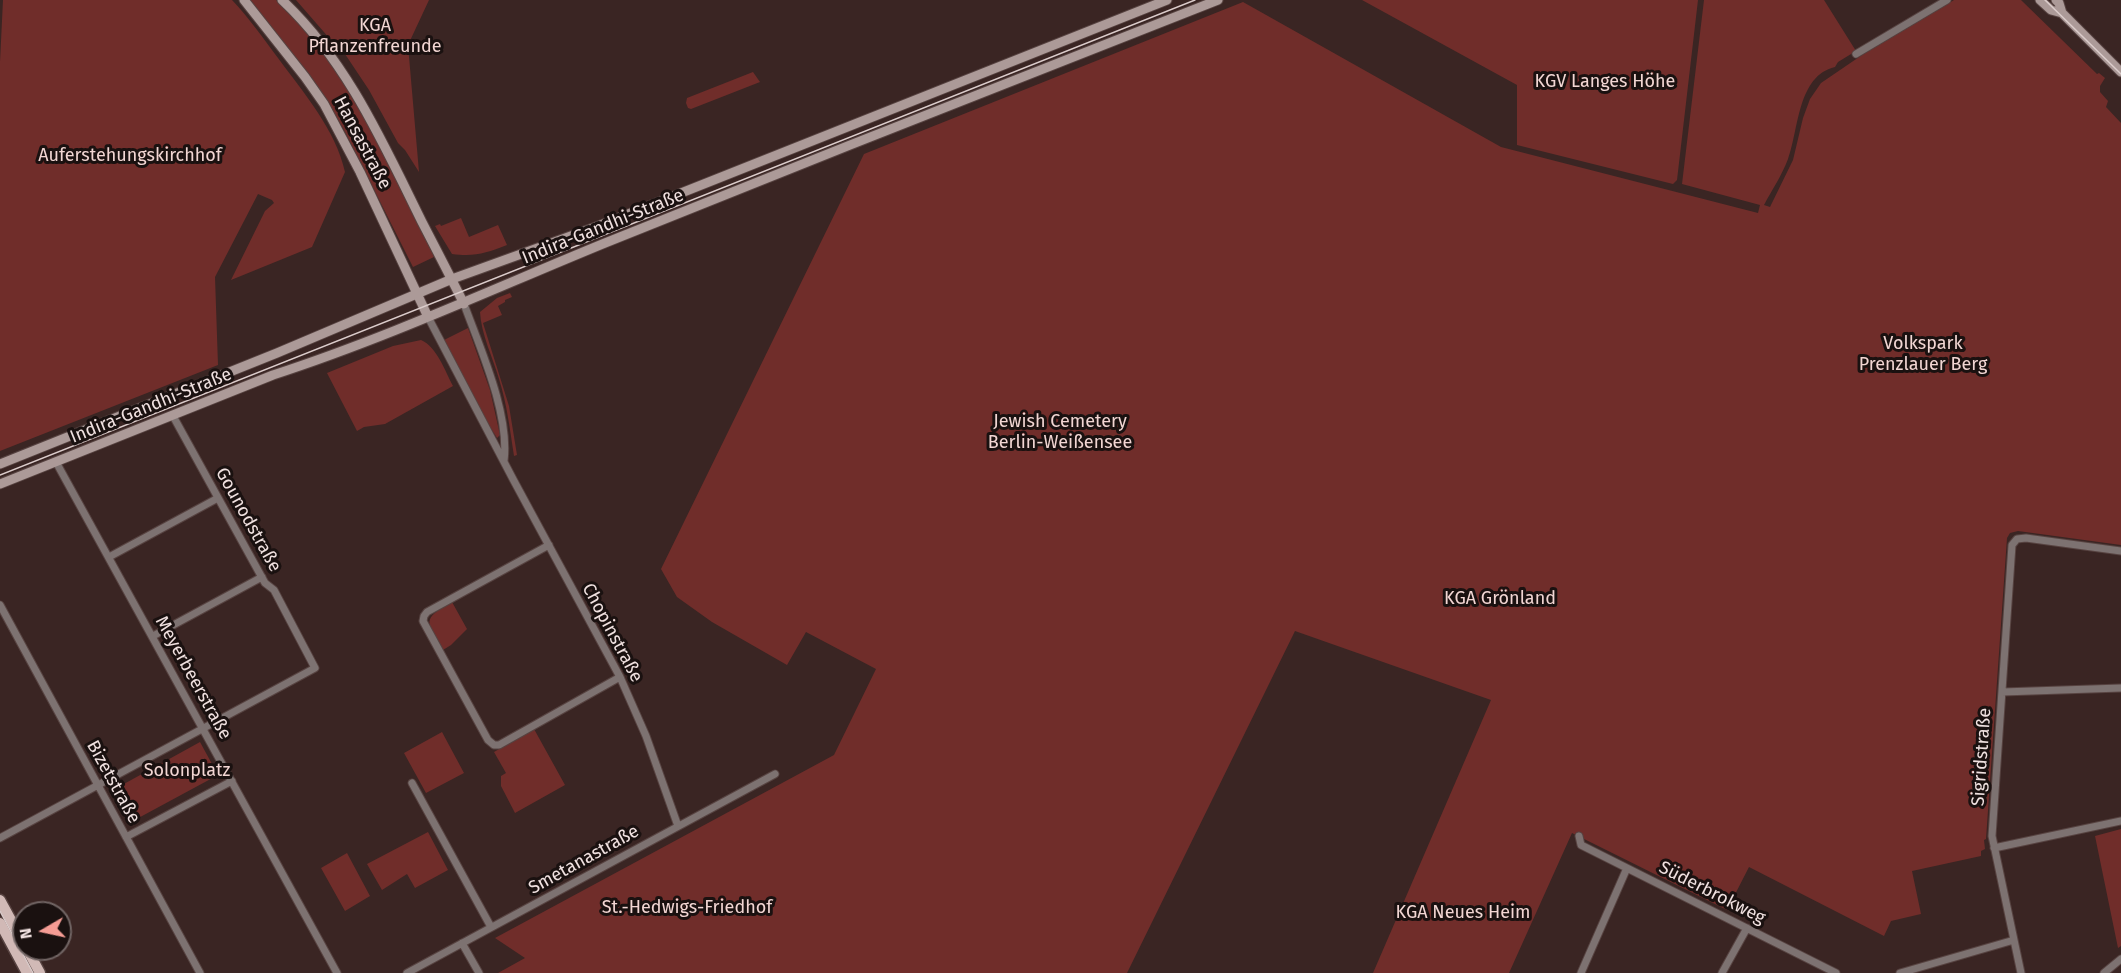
<!DOCTYPE html>
<html>
<head>
<meta charset="utf-8">
<style>
	body { margin:0 }
	#map { position:relative; width:2121px; height:973px; overflow:hidden; background:#3a2523; font-family:"Fira Sans",sans-serif }
	canvas { display:block }
	.north { position:absolute; left:12px; top:901px; width:60px; height:60px; box-sizing:border-box; background:#1a1110; border:2px solid #706463; border-radius:50%; rotate:261deg; font-size:16px; font-weight:700; line-height:24px; text-align:center; color:#f0e1e0 }
	.north::after { content:''; display:block; margin:auto; width:21px; height:27px; background:#f59c94; clip-path:polygon(50% 0,100% 100%,50% 72%,0 100%) }
</style>
</head>
<body>
<div id="map">
<canvas width="2121" height="973"></canvas>
<div class="north">N</div>
</div>
<script>
const ctx = document.querySelector('canvas').getContext('2d');
ctx.lineJoin = 'round';
function paint(path, color) { ctx.fillStyle = color; ctx.fill(path, 'evenodd'); }
function strokePath(path, color, width, dash) { ctx.strokeStyle = color; ctx.lineWidth = width; ctx.lineCap = dash ? 'butt' : 'round'; ctx.setLineDash(dash || []); ctx.stroke(path); }
function label(font, color, halo, rows, align = 'center') {
  ctx.font = font + ' "Fira Sans",sans-serif'; ctx.lineWidth = 6; ctx.setLineDash([]); ctx.textBaseline = 'middle'; ctx.strokeStyle = halo; ctx.fillStyle = color; for (const [text, x, y, turn = 0] of rows) {
    ctx.save(); ctx.translate(x, y); ctx.rotate((+turn || 0) * Math.PI / 180); ctx.textAlign = isNaN(turn) ? turn : align; if (halo) ctx.strokeText(text, 0, 0); ctx.fillText(text, 0, 0); ctx.restore();
  }
}
paint(new Path2D(`
	M3 0H232C249 18 263 38 278 58 303 92 336 130 345 172L312 247 231 280 265 211 274 203 272 200 258 194 215 277 218 365 0 451V62Z
	M250 0H276C332 53 369 122 403 190 413 212 427 234 434 257L413 267 343 128 312 78Z
	M296 0H429L408 45 419 172 405 150 398 143 369 90 335 39H330Z
	M1362 0H1698L1677 180 1673 184 1517 145V85Z
	M1704 0H1824L1856 51 1838 62 1835 67C1797 76 1799 130 1788 159 1782 175 1772 190 1764 205L1770 207 1793 160 1803 118 1810 99 1821 83 1865 53 1954 0H2021L2097 74 2099 73 2105 78 2100 86V92L2108 101 2106 107 2121 123V545L2018 531 2010 533 2007 538 1986 839 1984 840 1985 849 1981 851V856L1912 871 1921 914 1891 921 1884 936 1749 867 1727 910 1572 833 1509 973H1373L1491 700 1295 631 1127 973H498L525 958 495 938 834 755 876 669 806 632 787 665 712 622 677 597 661 569 864 154 1243 2 1501 147 1758 213 1760 205 1682 184Z
	M753 72 760 82 691 109 688 108 686 103 687 98Z
	M461 218 469 237 498 225 507 245C486 253 475 257 452 254L435 226 440 224 441 226Z
	M510 293 512 297 505 300V302L498 306 502 315 483 323 509 406 517 455 514 456C510 430 507 404 499 379 493 358 481 334 480 312L497 298Z
	M468 328 490 390 500 435 497 438 485 419 444 340Z
	M421 340C437 347 445 371 453 386L385 424 364 427 357 431 327 373 393 346Z
	M452 602 467 629 451 645 443 650C427 621 420 620 452 602Z
	M534 729 565 785 515 813 501 786V776L506 773 494 752Z
	M442 732 464 773 426 793 404 753Z
	M200 742 218 775 131 822 113 790Z
	M2121 829V946L2118 948 2095 836Z
	M428 832 448 870 415 888 407 874 382 890 367 864Z
	M347 853 370 896 345 911 321 868Z`), '#702d2a');
const street = new Path2D(`
	M1856 54 1947 0
	M464 304C480 348 510 414 504 461
	M428 317 514 481 620 677 646 736 678 826
	M56 462 337 973
	M549 545 427 612 424 616 423 621 488 740 494 745H499L620 677
	M109 557 218 498
	M0 605 200 973
	M153 636 262 577
	M2002 692 2121 688
	M412 783 491 927
	M1579 836 1581 845 1836 973
	M126 837 232 781
	M0 838 315 668 274 590 265 583 173 416
	M1994 848 2121 821
	M462 943 479 973
	M407 973 775 774
	M1581 973 1627 868
	M1722 973 1747 928
	M1900 973 2014 940
	M2021 973 1992 836 2012 545 2017 539 2026 538 2121 551
	M2104 973 2121 959`);
const secondary = new Path2D(`
	M244 0 305 77 324 104 360 172 428 317
	M282 0C347 61 383 143 422 222 436 249 450 276 464 304
	M2040 0 2051 10 2062 13 2121 72
	M2056 0 2059 3 2062 13
	M0 464 277 353 452 279 593 228 1167 0
	M0 484 273 375C387 338 495 288 605 243 809 161 1013 80 1218 0`);
const primary = new Path2D(`
	M0 900 24 944
	M0 923 27 973
	M27 949 40 973`);
strokePath(street, '#574341', 9);
strokePath(secondary, '#574341', 11);
strokePath(primary, '#574341', 13);
strokePath(street, '#7d7271', 7);
strokePath(secondary, '#ac9a98', 9);
strokePath(primary, '#d1b9b6', 10);
strokePath(new Path2D(`
	M2045 0 2121 74
	M0 475 1195 0
	M0 911 33 973`), '#dbcccb', 1.5);
label('18px', '#f2d6d3', '#1a1110', [
	["KGA",375,26],
	["Pflanzenfreunde",375,47],
	["KGV Langes Höhe",1605,82],
	["Auferstehungskirchhof",130,156],
	["Volkspark",1923,344],
	["Prenzlauer Berg",1923,365],
	["Jewish Cemetery",1060,422],
	["Berlin-Weißensee",1060,443],
	["KGA Grönland",1500,599],
	["Solonplatz",187,771],
	["St.-Hedwigs-Friedhof",687,908],
	["KGA Neues Heim",1463,913]
]);
label('18px', '#f0e1e0', '#1a1110', [
	["Hansastraße",362,143,62],
	["Indira-Gandhi-Straße",603,227,-22],
	["Indira-Gandhi-Straße",151,406,-22],
	["Gounodstraße",248,520,61],
	["Chopinstraße",612,633,62],
	["Meyerbeerstraße",193,678,61],
	["Sigridstraße",1982,757,-86],
	["Bizetstraße",113,782,61],
	["Smetanastraße",584,860,-29],
	["Süderbrokweg",1712,893,27]
]);
</script>
</body>
</html>
